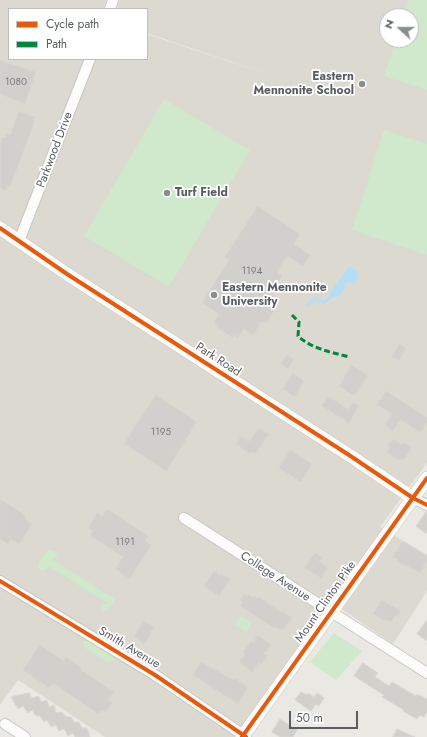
<!DOCTYPE html>
<html>
<head>
<meta charset="utf-8">
<style>
	body { margin:0 }
	#map { position:relative; width:427px; height:737px; overflow:hidden; background:#eae8e2; font-family:Jost,sans-serif }
	canvas { display:block }
	.legend { position:absolute; left:8px; top:8px; width:140px; height:52px; box-sizing:border-box; background:#fff; border:1px solid #bcbec0; margin:0; padding:5px 7px; list-style:none; font-size:12px; color:#585d62 }
	.legend li { display:flex; align-items:center; gap:8px; height:20px }
	.legend b { width:20px; border:1px solid #bcbec0 }
	.north { position:absolute; left:379px; top:8px; width:40px; height:40px; box-sizing:border-box; background:#fff; border:1px solid #bcbec0; border-radius:50%; rotate:291deg; font-size:11px; font-weight:700; line-height:16px; text-align:center; color:#585d62 }
	.north::after { content:''; display:block; margin:auto; width:14px; height:18px; background:#8b8e8f; clip-path:polygon(50% 0,100% 100%,50% 72%,0 100%) }
	.scale { position:absolute; left:289px; top:711px; width:69px; height:18px; box-sizing:border-box; border:2px solid #585d62; border-top:0; padding-left:5px; font-size:12px; line-height:14px; white-space:nowrap; color:#585d62; -webkit-text-stroke:3px #fff; paint-order:stroke }
</style>
</head>
<body>
<div id="map">
<canvas width="427" height="737"></canvas>
<ul class="legend">
<li><b style="height:5px;background:#e8590c"></b>Cycle path</li>
<li><b style="height:5px;background:#00873e"></b>Path</li>
</ul>
<div class="north">N</div>
<div class="scale">50 m</div>
</div>
<script>
const ctx = document.querySelector('canvas').getContext('2d');
ctx.lineJoin = 'round';
function paint(path, color) { ctx.fillStyle = color; ctx.fill(path, 'evenodd'); }
function strokePath(path, color, width, dash) { ctx.strokeStyle = color; ctx.lineWidth = width; ctx.lineCap = dash ? 'butt' : 'round'; ctx.setLineDash(dash || []); ctx.stroke(path); }
function label(font, color, halo, rows, align = 'center') {
  ctx.font = font + ' Jost,sans-serif'; ctx.lineWidth = 3.5; ctx.setLineDash([]); ctx.textBaseline = 'middle'; ctx.strokeStyle = halo; ctx.fillStyle = color; for (const [text, x, y, turn = 0] of rows) {
    ctx.save(); ctx.translate(x, y); ctx.rotate((+turn || 0) * Math.PI / 180); ctx.textAlign = isNaN(turn) ? turn : align; if (halo) ctx.strokeText(text, 0, 0); ctx.fillText(text, 0, 0); ctx.restore();
  }
}
paint(new Path2D(`
	M0 0H106L103 9H9V59H147V34L297 84 147 33V9H117L120 0H427V463L380 527 427 555V591L393 644 327 599 297 652 235 737H105L18 680 0 705ZM387 16H411V40H387Z`), '#dcd9d1');
paint(new Path2D(`
	M409 0H427V90L384 76 396 40H411V16H403Z
	M164 99 250 150 169 287 84 236Z
	M384 130 427 144V255L352 230Z
	M50 550 58 554 57 556 52 559 115 599 108 610 103 611 102 606 107 603 50 567 43 571 39 569C37 563 44 553 50 550Z
	M241 616 252 623 246 632 235 625Z
	M334 633 362 651 336 680 310 662Z
	M84 640H87L113 657 114 660 110 662H107L85 648 82 643Z`), '#d0e8cb');
paint(new Path2D(`
	M351 267 357 270C359 276 358 279 355 284L346 282C343 290 342 299 331 297L330 293 347 269Z`), '#b5def6');
strokePath(new Path2D(`
	M308 305 312 300 316 299 322 302H325L331 297`), '#b5def6', 3);
const building = new Path2D(`
	M0 60 36 72 25 104 0 94Z
	M19 111 35 117 33 120 35 121 10 187 7 186 6 190 0 188V141L2 137 5 138 6 134 10 135Z
	M258 206 300 234 294 244 310 255 303 266 287 256 277 272 282 276 271 293 276 301 277 306 266 324 262 321 253 335 244 329 238 338 234 335 233 338 216 327 217 325 214 322 219 314 202 303 229 260 225 257Z
	M399 344 406 348 399 361 392 357Z
	M287 355 294 359 288 369 281 364Z
	M352 365 368 375 354 396 339 386Z
	M293 373 304 381 295 397 283 389Z
	M386 391 427 417V423L421 433 400 420 393 431 385 425 392 414 377 405Z
	M156 395 197 422 166 471 124 444Z
	M328 396 348 409 353 402 359 406 349 423 322 406Z
	M259 428 269 434 256 454 252 452 250 454 236 444 241 436 249 441Z
	M393 439 402 445 404 442 412 448 403 461 400 459 399 460 387 452 390 448 388 446Z
	M290 450 312 464 301 482 279 468Z
	M0 499 26 516 25 519 32 524 19 544 11 539 8 544 0 539Z
	M107 509 148 536 145 541 151 545 130 579 115 569 123 557 90 536 93 531 88 528 97 513 102 516Z
	M427 511V534L416 526Z
	M403 541 427 556V560L423 566H425L420 573 397 561 398 560 393 557Z
	M315 553 322 557 319 561 328 567 321 578 305 568Z
	M214 571 220 575 221 573 231 579 219 596 204 586Z
	M244 594 247 596 248 594 252 597 253 596 258 598 259 597 282 613 283 612 292 617 284 630 281 629 280 630 275 627 274 628 240 606 243 602 240 600Z
	M382 600 401 611 397 617 395 616 391 622 385 619 384 621 373 614Z
	M427 620V641L417 634Z
	M144 621 154 627 150 632 152 633 145 644 134 637Z
	M258 635 271 645 264 654 268 656 262 664 259 662 252 672 239 662 245 654 243 652 251 641 253 642Z
	M40 645 64 661 66 657 82 668 81 670 114 692 108 700 112 702 106 712 102 710 99 714 53 683 49 688 23 670Z
	M201 662 234 680 235 678 248 687 238 704 193 675Z
	M363 663 378 673 375 677 389 686 392 682 416 696 417 694 427 699V712L424 717 420 715 417 719 403 711 404 710 382 697 384 695 354 676Z
	M301 692 307 695 308 693 314 697 317 693 324 698 319 706 316 704 311 711 295 700Z
	M29 693 32 698 38 696 42 702 47 700 49 707 54 705 56 713 62 712 66 717H71L74 722H79L82 728H87L90 737H75L73 733 68 736 64 729 59 731 56 725 51 727 47 720 44 722 40 716H36L32 710 28 713 23 706 18 709 11 697Z
	M280 719 297 730 293 737H280L272 732Z
	M397 729 415 737H393Z`);
paint(building, '#d1d0cc');
strokePath(building, '#d9d7d2', 1);
const minor = new Path2D(`
	M110 9 113 0
	M19 241 90 59
	M413 498 427 505
	M184 518 427 673
	M0 581 155 675 246 737
	M5 724 25 737`);
const tertiary = new Path2D(`
	M0 228 67 274 349 455 413 498
	M242 737 427 478`);
strokePath(minor, '#c7c7c7', 12);
strokePath(tertiary, '#c7c7c7', 14);
strokePath(minor, '#fcfcfb', 10);
strokePath(tertiary, '#fcfcfb', 13);
strokePath(new Path2D(`
	M292 315 299 322 298 336C312 349 331 352 349 357`), '#00873e', 3, [6, 3]);
strokePath(new Path2D(`
	M0 228 67 274 349 455 413 498 427 505
	M0 581 155 675 246 737
	M242 737 427 478`), '#e8590c', 4);
for (const [x, y, r, color] of [
	[362,84,4,"#8b8e8f"],
	[167,193,4,"#8b8e8f"],
	[214,295,4,"#8b8e8f"]
]) { const dot = new Path2D(); dot.arc(x, y, r, 0, 2 * Math.PI); ctx.fillStyle = color; ctx.fill(dot); strokePath(dot, '#fff', 1.5); }
label('10px', '#787b7e', null, [
	["1080",16,83],
	["1194",252,272],
	["1195",161,433],
	["1191",125,543]
]);
label('bold 12px', '#585d62', '#fff', [
	["Eastern",354,77,"right"],
	["Mennonite School",354,91,"right"],
	["Turf Field",175,193],
	["Eastern Mennonite",222,288],
	["University",222,302]
], 'left');
label('12px', '#585d62', '#fff', [
	["Parkwood Drive",55,150,-69],
	["Park Road",218,360,33],
	["College Avenue",275,577,33],
	["Mount Clinton Pike",326,602,-55],
	["Smith Avenue",129,648,31]
]);
</script>
</body>
</html>
